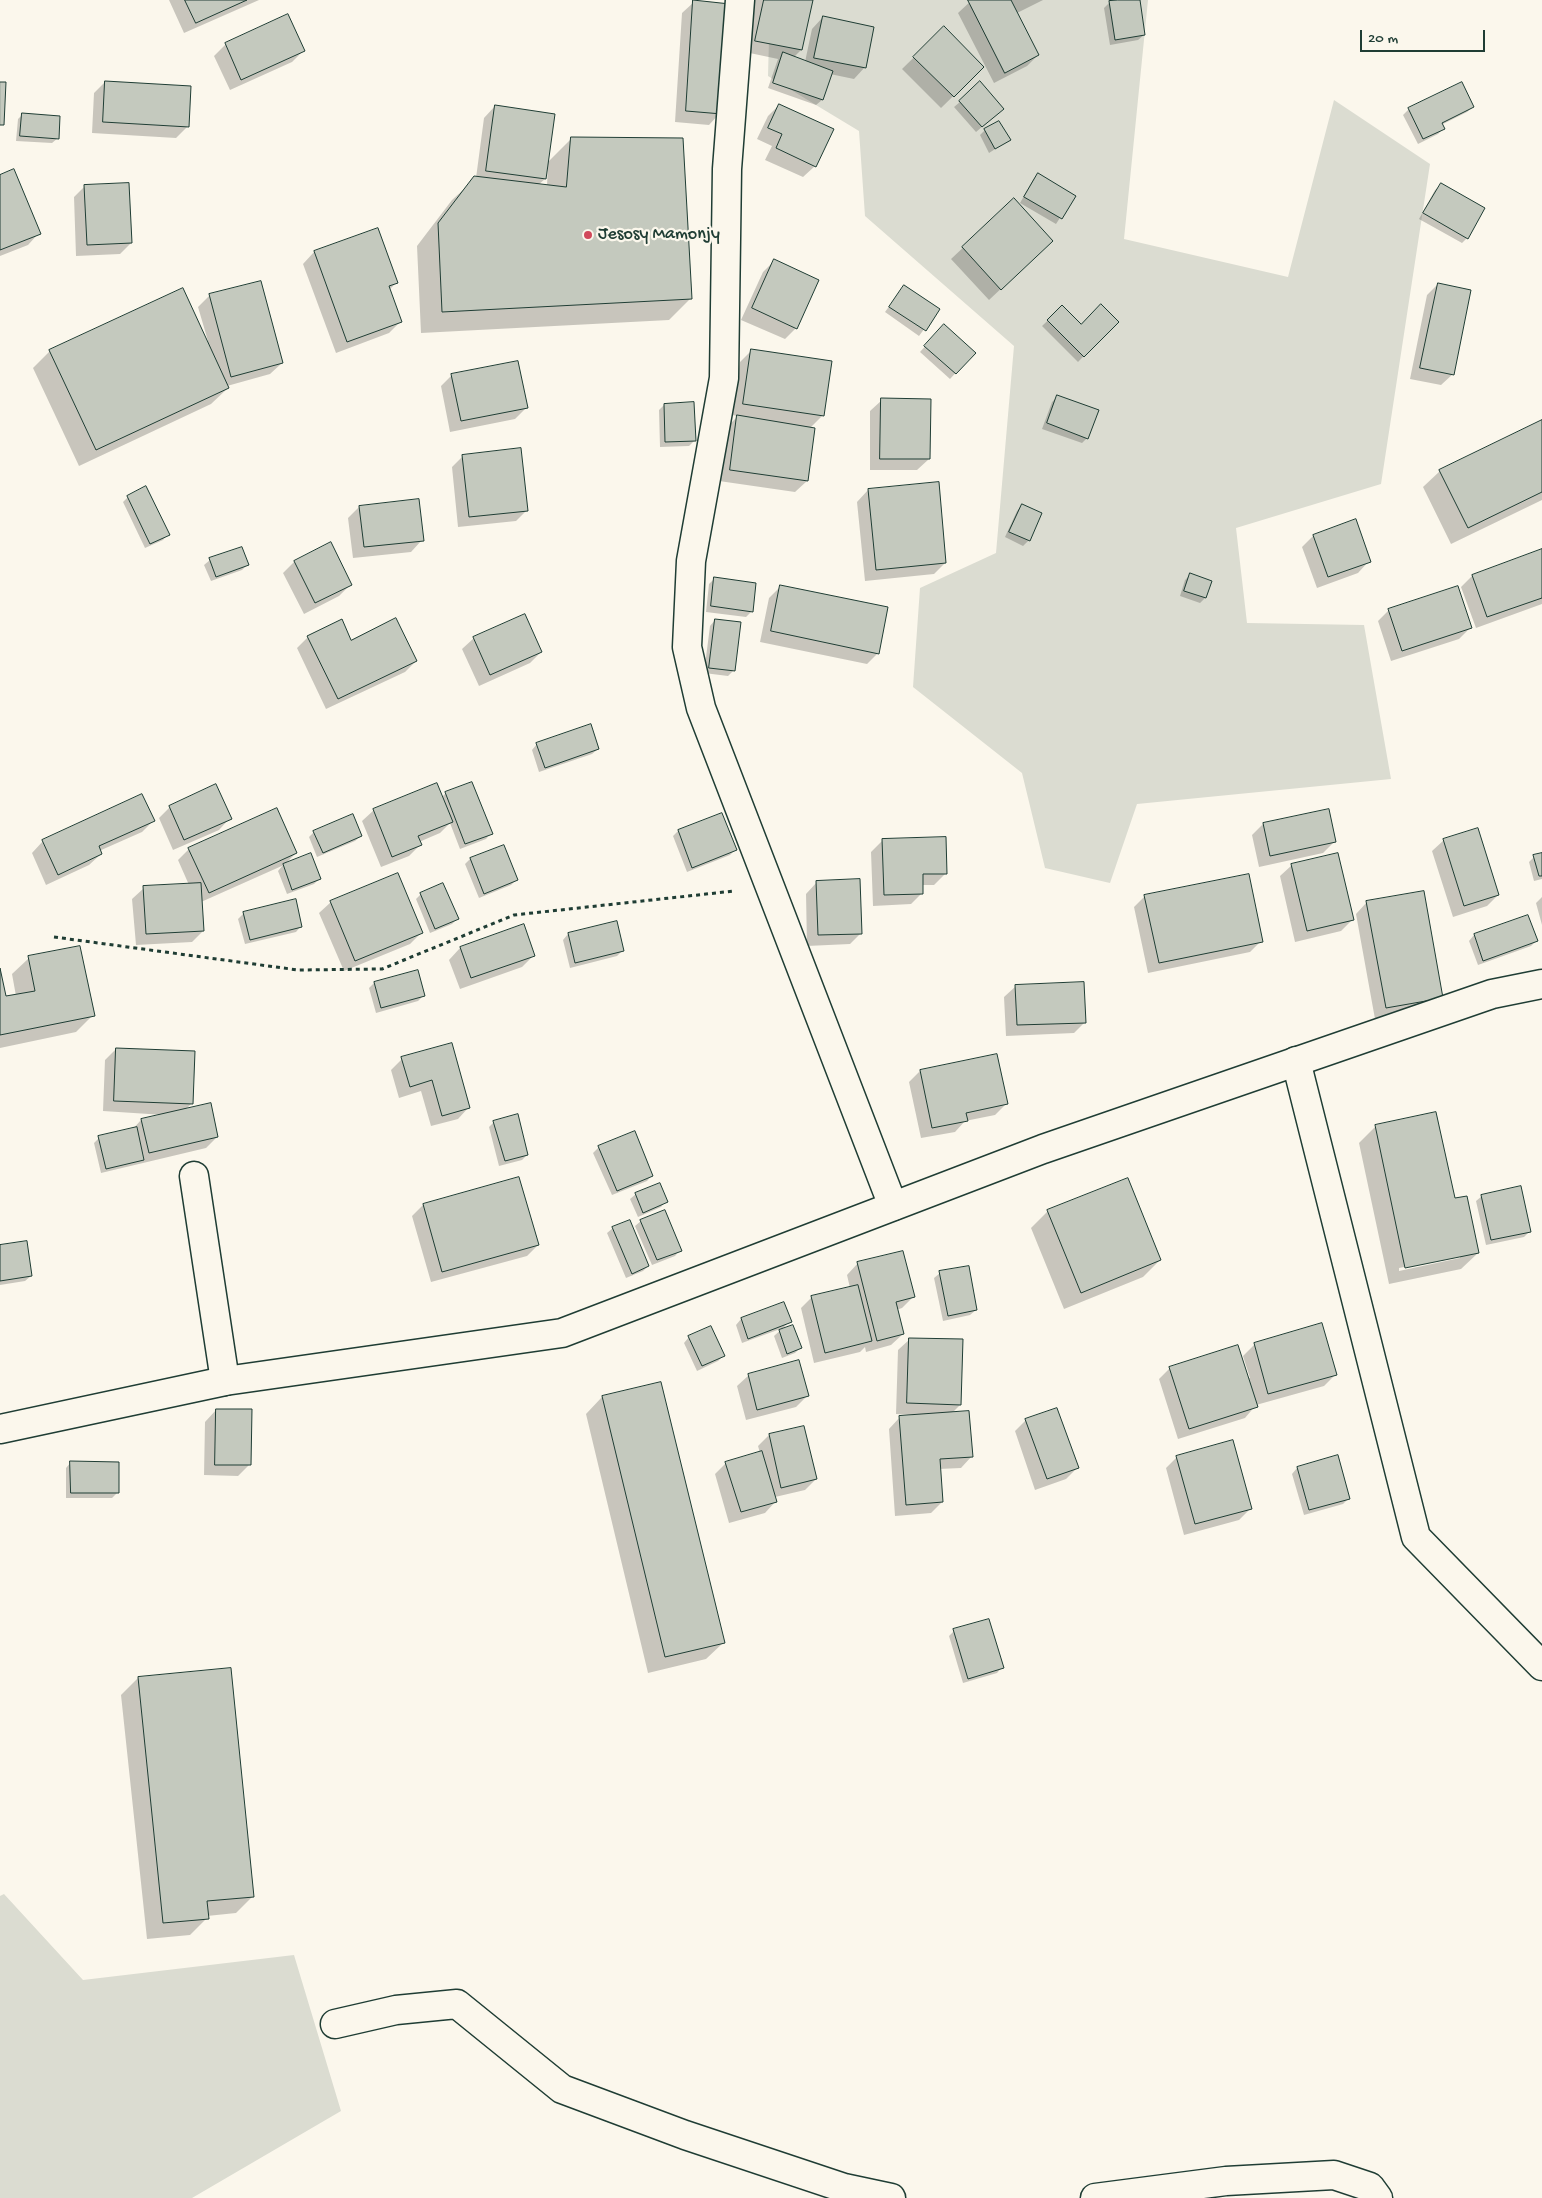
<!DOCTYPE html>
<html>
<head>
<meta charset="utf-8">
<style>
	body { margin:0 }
	#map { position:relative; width:1542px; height:2198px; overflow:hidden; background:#fbf7ec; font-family:"Gochi Hand",sans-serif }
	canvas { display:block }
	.scale { position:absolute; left:1360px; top:30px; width:125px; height:22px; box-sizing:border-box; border:2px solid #1f3d34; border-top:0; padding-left:6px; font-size:15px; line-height:18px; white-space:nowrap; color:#1f3d34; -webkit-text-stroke:4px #fbf7ec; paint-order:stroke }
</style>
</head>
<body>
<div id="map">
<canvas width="1542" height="2198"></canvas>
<div class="scale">20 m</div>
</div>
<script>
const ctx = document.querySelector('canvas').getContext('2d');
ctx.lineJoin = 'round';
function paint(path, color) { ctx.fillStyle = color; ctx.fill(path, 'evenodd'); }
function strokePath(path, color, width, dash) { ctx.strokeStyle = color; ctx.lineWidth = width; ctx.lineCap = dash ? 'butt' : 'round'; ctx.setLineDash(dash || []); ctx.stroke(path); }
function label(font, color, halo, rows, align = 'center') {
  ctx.font = font + ' "Gochi Hand",sans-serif'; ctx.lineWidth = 4.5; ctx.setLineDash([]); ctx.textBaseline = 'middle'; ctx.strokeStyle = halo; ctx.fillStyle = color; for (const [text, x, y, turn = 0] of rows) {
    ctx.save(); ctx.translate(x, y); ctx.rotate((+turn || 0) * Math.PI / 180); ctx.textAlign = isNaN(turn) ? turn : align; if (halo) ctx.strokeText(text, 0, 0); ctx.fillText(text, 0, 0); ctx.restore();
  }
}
paint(new Path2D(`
	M770 0H1148L1124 239 1288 277 1334 100 1430 164 1381 484 1236 528 1247 623 1364 625 1391 779 1137 804 1110 883 1045 868 1022 773 913 687 920 588 996 553 1014 346 865 216 859 131 768 76Z
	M4 1894 83 1980 294 1955 341 2111 192 2198H0V1896Z`), '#dbdcd1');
paint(new Path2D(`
	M169 0H259L184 33Z
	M755 0H811L801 50 793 58 805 62 812 29 823 17 865 67 854 79 830 74 822 100 816 105 768 88 778 59 745 52Z
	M972 0H1043L1017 13 1038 55 1027 66 994 83 958 13Z
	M1126 0H1138L1144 35 1138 40 1110 45 1104 8 1109 3Z
	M694 2 720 113 709 125 675 122 682 13Z
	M944 28 983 67 941 108 902 69Z
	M226 44 303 51 292 62 230 90 214 56Z
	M105 82 188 126 176 138 92 133 94 93Z
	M1461 83 1473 107 1467 112 1441 125 1443 129 1438 134 1418 144 1403 115 1409 109Z
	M960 102 997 114 976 132 954 107Z
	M779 105 815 166 803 177 765 160 772 146 757 139 768 116Z
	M495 106 545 179 538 185 547 186 548 162 572 138 691 298 669 320 421 333 417 246 452 200 476 178 484 118Z
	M23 114 58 138 52 143 16 141 18 119Z
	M985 130 1009 140 989 153 980 135Z
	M1038 174 1074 196 1056 224 1020 203 1033 180Z
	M0 176 39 233 28 245 0 256Z
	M1441 185 1467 238 1462 243 1419 219 1435 190Z
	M85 186 131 243 120 254 76 256 74 197Z
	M1014 200 1040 252 989 300 951 259Z
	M377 229 396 283 389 290 401 321 389 333 336 353 303 264 314 252Z
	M774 261 796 328 785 339 741 320 763 272Z
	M1438 284 1453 374 1441 385 1410 379 1427 295Z
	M904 286 939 309 919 336 885 312Z
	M210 295 282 363 270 374 227 386 228 388 211 404 79 466 33 368 50 351 208 341 198 307Z
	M1062 307 1081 326 1117 322 1078 362 1042 326Z
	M939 331 974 353 950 379 920 352Z
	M751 351 823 415 810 428 807 481 795 492 719 481 726 428 738 416 732 415 740 362Z
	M452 375 526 408 515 419 450 432 441 386Z
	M1058 396 1087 438 1082 443 1042 429 1052 402Z
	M882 400 929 459 917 470H870V411Z
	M664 405 694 441 689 446 660 447 659 410Z
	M1542 421V500L1451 544 1423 487 1440 471Z
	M463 456 527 510 516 521 458 527 452 467Z
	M868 490 945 563 934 574 865 581 857 502Z
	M128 497 168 534 163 540 145 548 123 502Z
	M1022 505 1029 540 1023 546 1005 537 1017 511Z
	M359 507 422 540 411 552 353 558 348 518Z
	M1355 521 1369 561 1358 573 1317 588 1302 547 1313 536Z
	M1542 550V604L1476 628 1461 587 1472 576Z
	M210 560 248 564 242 570 211 581 204 565Z
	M294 562 350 585 339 596 304 614 283 573Z
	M1190 575 1210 582 1205 598 1200 603 1180 596 1185 580Z
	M715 578 751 612 746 617 706 612 709 584Z
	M780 587 878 653 867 664 760 642 769 598Z
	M1389 610 1471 627 1459 639 1391 661 1378 621Z
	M715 620 739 623 733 671 728 676 704 673 710 626Z
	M308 637 351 641 416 661 405 672 326 709 297 648Z
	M474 638 541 652 530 663 479 686 462 649Z
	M537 744 598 749 592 754 539 772 532 750Z
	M446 793 491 833 486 839 460 849 450 823 440 833 419 842 420 845 409 856 381 867 362 821 374 810 442 797Z
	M170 807 230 818 219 830 173 850 159 818Z
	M154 820 142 832 99 851 101 854 89 865 46 885 32 853 43 841Z
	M1263 824 1334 842 1323 853 1259 867 1252 835Z
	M678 831 735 850 730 855 687 872 673 836Z
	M314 832 361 836 355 841 317 857 309 837Z
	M883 840 946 873 934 885H922V893L911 904 873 906 871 852Z
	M1444 840 1498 895 1487 906 1453 917 1432 851Z
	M503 847 516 880 511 885 479 898 465 864 470 859Z
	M189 849 296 853 284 865 201 902 203 931 192 942 136 945 132 899 144 888 189 885 178 860Z
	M1542 854V879L1534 881 1529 862 1534 857Z
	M311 855 320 878 314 884 287 894 278 871 283 865Z
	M1292 865 1352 920 1341 931 1295 942 1280 876Z
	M817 882 861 933 850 944 807 946 806 894Z
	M421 894 457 919 452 924 430 933 416 899Z
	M1145 896 1261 941 1250 952 1148 973 1134 907Z
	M1542 897V925L1536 903Z
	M331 902 421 933 410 944 344 971 319 913Z
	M1367 902 1442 997 1431 1009 1375 1019 1356 914Z
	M244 913 301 926 296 932 245 944 238 919Z
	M1527 917 1536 941 1531 946 1478 965 1469 941 1474 935Z
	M523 926 534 955 522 967 460 989 449 960 460 948Z
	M568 934 623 950 617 956 570 968 563 940Z
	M29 958 93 1015 76 1032 0 1048V974L5 998 16 996 12 974Z
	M374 983 423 996 418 1001 376 1013 369 988Z
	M1016 986 1085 1022 1074 1033 1006 1036 1004 997Z
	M451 1045 469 1107 458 1119 431 1126 421 1091 399 1098 391 1070 402 1059Z
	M116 1049 192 1103 185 1110 217 1137 206 1148 101 1173 94 1143 99 1138 132 1130 141 1120 164 1115 103 1111 105 1060Z
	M920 1071 1006 1104 995 1115 965 1121 955 1132 921 1138 909 1082Z
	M494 1122 527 1155 522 1160 499 1166 489 1127Z
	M1376 1126 1454 1199 1478 1253 1461 1269 1389 1284 1359 1143ZM1460 1256V1258L1399 1271V1268Z
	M599 1147 652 1175 647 1181 612 1195 593 1153Z
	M518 1178 538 1245 527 1256 431 1282 412 1216 423 1205Z
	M636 1194 666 1201 661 1207 638 1217 630 1199Z
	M1482 1196 1530 1231 1524 1237 1486 1245 1476 1201Z
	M1048 1211 1160 1260 1143 1277 1064 1309 1031 1228Z
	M641 1221 680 1250 675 1256 652 1265 635 1226Z
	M613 1228 648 1266 643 1271 626 1278 607 1233Z
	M0 1246 31 1276 25 1281 0 1285Z
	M858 1263 913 1297 902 1308 896 1310 903 1334 891 1345 866 1352 865 1347 860 1352 814 1363 801 1308 812 1297 850 1288 847 1275Z
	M940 1273 976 1310 970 1315 943 1321 934 1278Z
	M783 1303 790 1321 781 1330 801 1347 795 1353 782 1358 774 1336 783 1328 742 1343 736 1325 741 1319Z
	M689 1337 723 1356 718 1361 697 1371 684 1343Z
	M910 1339 960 1405 951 1414 972 1456 961 1468 939 1469 942 1502 931 1513 895 1516 889 1429 900 1417 912 1416V1415L896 1414 898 1350Z
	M1255 1344 1336 1374 1324 1386 1256 1405 1245 1418 1178 1439 1159 1379 1170 1368 1250 1378 1243 1356Z
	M749 1375 807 1396 796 1407 746 1420 737 1386Z
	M602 1397 723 1643 706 1659 648 1673 586 1414Z
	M216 1410 250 1464 238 1476 204 1475 205 1422Z
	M1026 1420 1077 1468 1066 1479 1035 1490 1015 1431Z
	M769 1435 816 1479 805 1490 775 1497 776 1501 765 1513 729 1523 715 1474 726 1463 760 1453 758 1446Z
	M1177 1457 1251 1508 1239 1520 1184 1535 1166 1468Z
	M1337 1457 1349 1498 1343 1504 1304 1515 1292 1474 1297 1468Z
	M71 1462 118 1492 112 1498H66V1468Z
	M954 1631 1002 1667 997 1673 963 1683 949 1636Z
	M138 1678 253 1896 236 1913 207 1916V1918L190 1935 147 1939 121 1695Z`), '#0003');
const building = new Path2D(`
	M185 0H247L196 23Z
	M693 0 730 4 722 114 686 111Z
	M764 0H813L802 50 755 41Z
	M968 0H1011L1039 55 1005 73Z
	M1118 0H1140L1145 35 1115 40 1109 1Z
	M288 14 305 51 241 80 225 43Z
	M823 16 874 27 866 68 814 58Z
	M944 26 984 67 954 97 913 57Z
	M783 52 833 71 823 100 773 83Z
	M105 81 191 86 189 127 103 122Z
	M980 81 1004 109 982 127 959 101Z
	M0 82H6L4 125H0Z
	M1462 82 1474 107 1442 123 1445 129 1423 139 1408 108Z
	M779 104 834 129 816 167 776 148 782 134 768 128Z
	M495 105 555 114 546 179 486 171Z
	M22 113 60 116 59 139 20 136Z
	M999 121 1011 140 995 149 984 129Z
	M571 137 683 138 692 299 442 312 438 223 474 176 566 187Z
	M14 169 41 234 0 250V175Z
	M1038 173 1076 196 1062 219 1024 197Z
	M129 183 132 243 87 245 84 185Z
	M1441 183 1485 208 1468 239 1423 213Z
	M1014 198 1053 241 1001 290 962 247Z
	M378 228 398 283 389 286 402 322 347 342 314 251Z
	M774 259 819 280 797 329 752 308Z
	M261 281 283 363 231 377 209 294Z
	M1438 283 1471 290 1454 375 1420 368Z
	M904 285 940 309 926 331 889 307Z
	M183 288 229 388 96 450 49 350Z
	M1101 304 1119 322 1084 357 1047 320 1062 305 1081 324Z
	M944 324 976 353 956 374 924 346Z
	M751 349 832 361 824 416 743 404Z
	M518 361 528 408 461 421 451 374Z
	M1057 395 1099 410 1088 439 1047 423Z
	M881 398 931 399 930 459H880Z
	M694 402 696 441 665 442 664 404Z
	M737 415 815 428 808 481 730 470Z
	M1542 420V492L1468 528 1439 470Z
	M521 448 528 511 469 517 462 455Z
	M939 482 946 563 876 570 868 489Z
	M146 486 170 535 150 544 127 496Z
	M419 499 424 541 364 547 359 506Z
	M1022 504 1042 513 1030 541 1009 532Z
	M1356 519 1371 562 1328 577 1313 535Z
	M331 542 352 585 315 603 294 561Z
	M242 547 249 565 216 577 209 558Z
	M1542 549V598L1487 617 1472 575Z
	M1190 573 1212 581 1206 598 1184 591Z
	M714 577 756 583 753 612 711 606Z
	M780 585 888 607 879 654 771 631Z
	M1458 586 1472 628 1402 651 1388 609Z
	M525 614 542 652 490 675 473 637Z
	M396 618 417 661 338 699 307 636 342 619 351 640Z
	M715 619 741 622 735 671 709 668Z
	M591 724 599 749 545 768 536 743Z
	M472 782 493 834 465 844 445 792Z
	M437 783 453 822 418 836 422 845 392 857 373 809Z
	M216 784 232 819 184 840 169 806Z
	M142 794 155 821 99 846 102 854 58 875 42 840Z
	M277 808 297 853 209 893 188 848Z
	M1329 809 1336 842 1270 856 1263 823Z
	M722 813 737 850 692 868 678 830Z
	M353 814 362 836 323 853 313 831Z
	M1478 828 1499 895 1464 906 1443 839Z
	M946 837 947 874H923V894L884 895 882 839Z
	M504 845 518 880 484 894 470 858Z
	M311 853 321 879 292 890 283 864Z
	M1338 853 1354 920 1307 931 1291 864Z
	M1542 853V876H1539L1533 855Z
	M398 873 423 933 355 961 330 901Z
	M1249 874 1263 942 1159 963 1144 895Z
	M860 879 862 934 818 935 816 881Z
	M201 883 204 931 146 934 143 886Z
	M443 883 459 919 435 929 420 893Z
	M1424 891 1443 998 1386 1008 1366 901Z
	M296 899 302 927 250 940 243 912Z
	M1528 915 1538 941 1483 961 1474 934Z
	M617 921 624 951 575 963 568 933Z
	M524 924 535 956 471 978 460 947Z
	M80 946 95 1016 0 1035V968L6 996 35 991 28 956Z
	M418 970 425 996 381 1008 374 982Z
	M1084 982 1086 1023 1017 1025 1015 985Z
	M452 1043 470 1108 442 1116 432 1080 410 1087 401 1057Z
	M116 1048 195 1051 193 1104 114 1101Z
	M997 1054 1008 1104 966 1113 968 1121 932 1128 920 1070Z
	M211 1103 218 1137 149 1153 141 1119Z
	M1436 1112 1455 1198 1467 1196 1479 1253 1405 1268 1375 1125Z
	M518 1114 528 1155 505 1161 493 1121Z
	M137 1127 144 1160 106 1169 98 1136Z
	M635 1131 653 1176 617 1191 598 1146Z
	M519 1177 539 1245 442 1272 423 1204Z
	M1128 1178 1161 1260 1081 1293 1047 1210Z
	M660 1183 668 1202 643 1213 635 1193Z
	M1521 1186 1531 1232 1491 1240 1481 1195Z
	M665 1210 682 1251 657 1260 640 1220Z
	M630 1220 649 1266 632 1274 612 1227Z
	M27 1241 32 1276 0 1281V1245Z
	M903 1251 915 1297 896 1302 904 1334 877 1341 857 1262Z
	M969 1266 977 1310 948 1316 939 1271Z
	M858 1285 872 1341 825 1353 811 1296Z
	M784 1302 792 1322 748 1339 741 1318Z
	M1322 1323 1337 1375 1268 1394 1254 1343Z
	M793 1325 802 1348 787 1354 779 1330Z
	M711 1326 725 1356 702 1366 688 1336Z
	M909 1338 963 1339 961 1405 907 1403Z
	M1238 1345 1258 1407 1189 1429 1169 1367Z
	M799 1360 809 1396 757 1410 748 1374Z
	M661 1382 725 1643 665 1657 602 1396Z
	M1057 1408 1079 1468 1047 1479 1025 1419Z
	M216 1409H252L251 1465H215Z
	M969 1411 973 1457 940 1459 943 1502 906 1505 899 1416Z
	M804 1426 817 1479 781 1488 769 1434Z
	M1233 1440 1252 1509 1195 1524 1176 1456Z
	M762 1451 777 1502 741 1512 725 1462Z
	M1338 1455 1350 1499 1309 1510 1297 1467Z
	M70 1461 119 1462V1493H71Z
	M989 1619 1004 1668 968 1679 953 1629Z
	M231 1668 254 1897 207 1901 209 1919 163 1923 138 1677Z`);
paint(building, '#c4c9be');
strokePath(building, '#1f3d34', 1);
const minor = new Path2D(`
	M740 0 727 169 724 378 691 561 687 647 701 708 893 1206
	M1296 1061 1416 1537 1542 1666
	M194 1176 225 1381
	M335 2024 396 2010 457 2004 562 2089 685 2135 844 2188 891 2198
	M1095 2198 1226 2181 1334 2175 1370 2187 1378 2198`);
const tertiary = new Path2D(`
	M0 1429 225 1381 562 1333 1043 1149 1492 994 1542 984`);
strokePath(minor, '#1f3d34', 31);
strokePath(tertiary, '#1f3d34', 31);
strokePath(new Path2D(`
	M54 937 298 970 382 969 514 915 734 891`), '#1f3d34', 3, [4, 4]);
strokePath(minor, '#fbf7ec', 28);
strokePath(tertiary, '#fbf7ec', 28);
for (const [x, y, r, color] of [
	[588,235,5,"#d1495b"]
]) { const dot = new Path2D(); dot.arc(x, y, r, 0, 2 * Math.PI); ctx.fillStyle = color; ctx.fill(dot); strokePath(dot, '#fbf7ec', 2); }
label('18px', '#1f3d34', '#fbf7ec', [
	["Jesosy Mamonjy",598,235]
], 'left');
</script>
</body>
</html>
